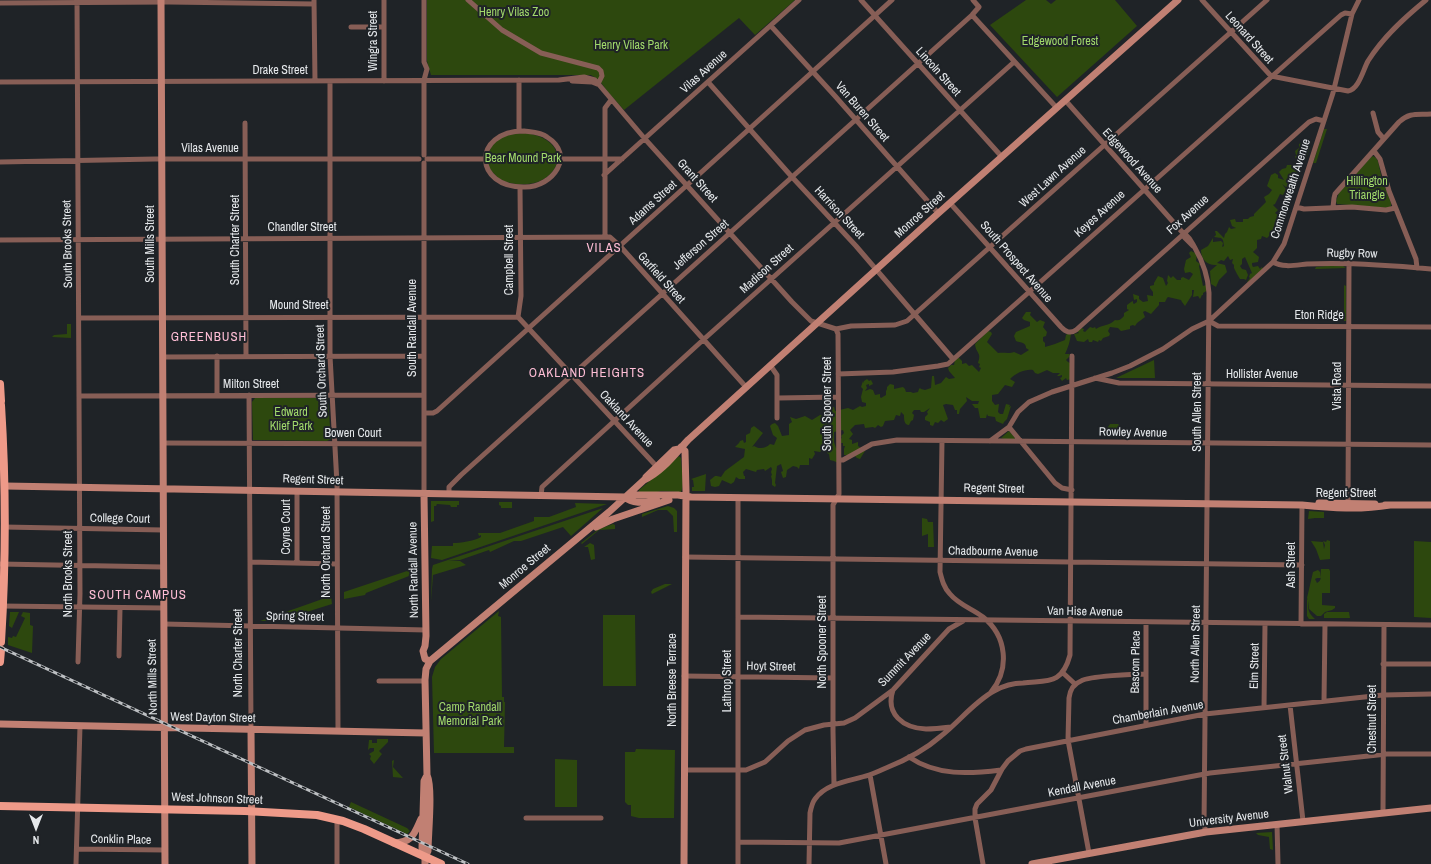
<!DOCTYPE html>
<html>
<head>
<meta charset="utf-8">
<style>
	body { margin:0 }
	#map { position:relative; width:1431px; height:864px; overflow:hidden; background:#1f2327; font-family:"Archivo Narrow",sans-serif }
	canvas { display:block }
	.north { position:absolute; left:16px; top:808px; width:40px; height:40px; -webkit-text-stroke:3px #1f2327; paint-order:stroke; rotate:180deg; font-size:11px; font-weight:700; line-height:16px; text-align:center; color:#e5e8eb }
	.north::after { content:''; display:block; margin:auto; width:14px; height:18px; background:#e5e8eb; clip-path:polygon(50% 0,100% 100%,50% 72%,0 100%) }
</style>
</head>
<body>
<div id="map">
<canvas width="1431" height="864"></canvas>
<div class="north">N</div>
</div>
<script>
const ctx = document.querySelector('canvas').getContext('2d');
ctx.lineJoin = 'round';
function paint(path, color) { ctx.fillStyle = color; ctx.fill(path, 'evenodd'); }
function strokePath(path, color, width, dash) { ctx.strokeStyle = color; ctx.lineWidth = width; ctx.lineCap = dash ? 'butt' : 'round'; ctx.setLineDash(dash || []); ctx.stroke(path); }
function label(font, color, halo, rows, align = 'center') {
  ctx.font = font + ' "Archivo Narrow",sans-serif'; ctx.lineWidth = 4; ctx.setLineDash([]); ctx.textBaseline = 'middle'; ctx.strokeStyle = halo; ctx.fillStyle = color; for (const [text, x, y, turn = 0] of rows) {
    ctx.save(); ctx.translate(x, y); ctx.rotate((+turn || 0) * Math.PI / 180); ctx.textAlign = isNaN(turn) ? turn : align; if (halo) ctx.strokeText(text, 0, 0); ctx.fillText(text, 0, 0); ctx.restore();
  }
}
paint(new Path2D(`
	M427 0H795L755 35 739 18 624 110 608 92 599 80 591 75H431L427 61Z
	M1026 0H1046L1051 4 1056 0H1115L1137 26 1057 97 990 25Z
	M1324 129H1327L1316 163H1313Z
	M525 133C577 140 561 189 516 184 509 183 501 181 496 176 495 174 492 172 490 169 483 156 493 139 507 135 512 134 519 134 525 133Z
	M1301 143H1303L1305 148 1310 146V147L1306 159 1304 158C1305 164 1302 167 1299 172L1297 173 1296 177 1292 179 1291 185 1286 187 1282 184 1286 189 1283 195 1280 194 1275 204 1273 205 1278 210 1275 213 1278 215 1277 220 1279 222 1277 227 1273 229 1274 231 1273 233 1275 236 1270 235 1267 238 1262 236 1261 239 1257 240V248L1253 252 1259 257 1258 262 1252 263V265L1253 267 1258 266 1260 269 1262 267 1263 269 1248 282H1247L1250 278 1249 277 1250 274 1252 273 1245 257 1242 259V264L1240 266 1242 269 1246 270 1248 275 1246 280 1244 279H1240C1238 276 1236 272 1234 268V265L1232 263 1233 259 1230 260 1228 256 1224 261 1221 260 1217 263 1225 265 1227 272 1219 280 1216 287 1211 284 1210 271 1217 265C1208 266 1201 260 1201 250L1208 246 1213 238V242L1221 241 1223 243 1222 247 1224 246 1223 240 1221 238 1214 237 1216 235 1215 231H1217L1224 238 1225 234 1227 232 1229 227 1231 229 1236 228 1232 226 1230 220 1235 219 1236 222H1243V219H1248L1250 217 1254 216V214L1266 202 1264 197 1269 194 1272 190 1267 186 1271 175 1275 173 1278 175V178L1284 180 1279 172 1282 169 1286 168 1287 165H1296L1297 162 1295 156 1301 155 1299 154 1296 155 1295 151 1299 148V144Z
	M1373 156 1376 158 1378 161 1382 180 1391 203V206L1388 208 1337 204 1336 201 1339 193 1371 157Z
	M1191 251 1197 254 1196 261 1200 264 1199 266 1203 286 1206 285 1208 290 1203 293V295H1202L1200 299 1198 296 1193 297 1194 290H1192V295L1185 306 1182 302 1181 300 1168 297 1167 298 1165 302H1159V305L1151 314 1145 311 1143 312 1145 317 1137 323 1135 326 1133 325 1130 326V329L1121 331 1118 328 1110 327 1108 331 1110 334 1109 336 1103 338 1101 341 1099 340 1098 342 1093 340 1092 342H1089L1088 339 1084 342 1077 341 1074 334 1079 333 1077 331 1081 328 1084 329 1083 331 1085 332 1090 327 1093 328 1095 327 1096 329C1101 325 1109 326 1115 320 1120 321 1121 319 1124 316V313L1129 310 1127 309V305L1131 302 1133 301V303L1134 304 1137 302V299L1134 300 1133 294 1139 296V299L1143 302 1148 301 1147 295 1153 296V292L1150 288V286L1154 285V283L1158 276 1163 278 1166 286 1168 283 1167 281 1168 275 1171 278 1173 276 1177 280H1181V278L1183 277 1189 280 1193 274 1190 272 1185 273 1184 269 1186 260 1191 257 1189 253Z
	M1327 266H1343L1346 268 1315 269 1316 267Z
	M1344 285 1346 286V321H1344Z
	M1026 312H1031L1030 315 1037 322 1040 320 1045 322 1043 327 1047 332 1046 336 1043 337V341L1045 343V347C1052 345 1058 343 1065 340L1066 335 1068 333 1071 334C1070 341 1068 348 1065 354H1070L1069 357 1066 360 1068 362 1070 363 1071 379 1067 380 1066 378 1062 381 1060 378 1062 377V375L1059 376H1057L1060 373H1053L1047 370 1038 374 1035 373 1033 370C1025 369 1016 373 1010 379L1015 382 1012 387 1005 385 998 394 992 395V401L995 405 999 404 998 412 1000 414H1003L1006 404 1010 405 1009 407 1011 406 1007 419 1004 422 1003 424 996 421 995 417 988 416 987 414 986 418H980L978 408H975L972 404H978L979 401H972L966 397 967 401 960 409 959 414H957V410H955L953 405 946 404 943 405 948 419 944 422 941 420 938 423 935 422 933 426 930 425V422L925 420V417L928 414 927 412 930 408 924 412H921L920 410H914L912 413 914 415 913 420 911 421 909 425C904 425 904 419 904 415L901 412 900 416 896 415 894 420 885 421 883 426 881 427 878 425 875 428 873 427 865 428 864 424 855 425 850 430 853 434 849 439 852 440V444L858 442V446L865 451 860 459 857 458 854 455H844V449L845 446H843V443H841L840 439 842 438 841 436 844 433 843 430 834 432V442L836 448 839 449 838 463 834 461 830 460 829 454 827 453V450L830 448 829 443 825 442 824 448 820 452 814 451 815 454 812 459 809 458V465H800L799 469 797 467 793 466 787 470 786 477 783 478 781 472 783 471 781 464 777 466 775 483 776 485 775 487 772 485V480L771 476 772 475 771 472 772 469 771 467 765 471 764 469 757 470 756 472 746 469 743 472 744 476H745V479H739L736 477 734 482 731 484 722 480 719 486 715 487 711 486 710 480C716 476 713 475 721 477L725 471 744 457 745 449 735 447 739 443 740 441 743 440 744 443 746 442V435L750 433 751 428 754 426 763 433 752 447 754 446C758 449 766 449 770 444L774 445 777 438 773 435 770 426 772 424 775 423 778 426 782 436 789 435V424L792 422 790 417 796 419 805 416 812 420 820 415 823 416 826 419H828L833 407H834L835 411 848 408 853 410 860 406 862 407 866 406V403L862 402 861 397 863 389 861 387 863 381 864 383V381L867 379 869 381 871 380 873 384 869 386V384L866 385 867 388 865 391 870 389 873 390 875 395 880 394V397L881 398 886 395V391L887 389V387L890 384 894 385V389L903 387 905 389 906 392H911L913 393 918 392 919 389 920 388 921 389 925 390 931 388 932 376H934L935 385 941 383 946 377 949 379 955 378 949 371 948 368 951 365H954L955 360 958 357 962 361V364L966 363 969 366 972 365 979 372 981 368 979 367 980 364 978 363C982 352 976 354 975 344L988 331 991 332 992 334 987 342 998 353C1003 352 1009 354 1014 352L1021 355 1029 350 1026 348C1026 342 1021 343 1016 341L1014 336 1016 332 1030 326V322L1024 320 1022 318Z
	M67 324H71V338L52 337 54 335 67 334Z
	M1154 360 1155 378H1116Z
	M255 398H325L328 401 331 439 327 441 253 440 252 402Z
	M1110 424H1118L1120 426 1121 437H1106V430Z
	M1009 431 1015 438V439H1005L1001 438Z
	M679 456 681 458C681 467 685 485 681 492L661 491 654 493 639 492V490Z
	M706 474 705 491H692V487H694L693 480 691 479Z
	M431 501H459V505H457V507H451L450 505 437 504 436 506H434V521L431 522Z
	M499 502H512V508H501V506L499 505Z
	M575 503 607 504 442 560 431 558 432 546H453V543C460 543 474 541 481 537V535L479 536 478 533H500L534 521V517H549L576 507Z
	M668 506 674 508 677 511V532H674L673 516 667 510H658L642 517V514Z
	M603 508 571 536 563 527 521 541H514L490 552 489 550 460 560 448 561H460L466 565 433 575 431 602 432 569 433 565Z
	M1309 511 1324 512V518H1315L1308 519Z
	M922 518 927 519 928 522H933L934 547H928V534L922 536Z
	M613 524 615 525V529L599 530 582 544 581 543 599 529Z
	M1327 540 1330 541V559L1320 560 1316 549 1311 541 1323 542 1324 549 1325 545 1323 541 1326 542Z
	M1414 541 1431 542V618L1414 617Z
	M590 543 594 545 595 559 591 560 588 547H584Z
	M419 567V572L366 593 365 595 344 599V592Z
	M1321 569H1329L1330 571V593H1322V605L1335 606V608L1332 610 1325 612 1321 616H1317L1309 609 1308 601C1308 609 1308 613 1315 619H1309L1307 616V599L1308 600 1307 598 1313 572 1318 570 1320 572 1321 578H1317L1315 579 1317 583C1323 580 1320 575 1321 569Z
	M665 584H672L652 594 651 592 653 589Z
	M331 596 332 604 297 615 296 621H260Z
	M499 611 498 616 501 617 502 697H504V702H505L504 747H514V753H434L432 677 435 667 441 659Z
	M10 612H19L12 628 9 626Z
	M23 612 30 613V625L33 626 32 653 8 645V637L12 638 13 636 16 637 25 618 21 616Z
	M1327 612H1349L1350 618H1324V614Z
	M603 615H635L636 686H603Z
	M377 739H388V742L379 751 382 754 374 764 370 759 371 756 369 754 374 751V748H370L368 750 369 740H372V743H377Z
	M636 749 675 750 674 818H639L631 816V805H628L625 802V752H635Z
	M555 759 577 760V807H555Z
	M394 760 393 767 403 778 393 777 392 761Z
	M351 802 407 828 410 831 407 834 349 807Z
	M1272 832 1273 850 1270 849 1269 837 1258 835 1256 833Z`), '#2d480e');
strokePath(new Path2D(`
	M77 0 80 593 78 662
	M314 0 315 81
	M384 0V81
	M468 0 502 30 541 53 598 68 601 71 602 76 598 84
	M861 0 1002 157
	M1202 0 1271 76 1348 91C1359 89 1363 70 1368 61 1383 37 1404 18 1426 0
	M0 3 169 2 314 4
	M972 15 1056 107
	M771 26 835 96 938 213
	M351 27H384
	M519 80V131
	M559 80 584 77 595 80 645 139 792 302 811 321 836 329 838 334 839 494 833 505V731L834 785
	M330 81V356L337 484 338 731
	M572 81 592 82 597 84
	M0 82 562 80
	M708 82 792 177 856 246 953 359
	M1065 100 1183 233 1185 238 1193 246
	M1373 113 1378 132 1384 139
	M245 123 246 356
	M524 131C531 132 541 132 547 137 576 155 553 187 525 187 473 188 472 131 524 131Z
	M1374 151 1380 159 1389 191 1416 259 1417 268
	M424 155V80L427 69 424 62V0
	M427 159H485
	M560 159H622
	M0 162 155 159H419
	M424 163V494
	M604 175 799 0
	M950 203 1061 327C1066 332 1070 334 1076 330L1309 122 1316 119 1324 121
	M1296 207 1304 209 1352 207 1386 210 1395 208
	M1333 207 1334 198 1335 194 1399 122C1410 112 1417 115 1431 114
	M1184 235H1186C1191 239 1192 243 1195 248 1203 262 1208 276 1209 293L1204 825 1206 832
	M605 237V108L611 100
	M0 240 610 237 620 246 746 387
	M1273 262C1283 268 1296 265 1307 264 1348 262 1389 265 1431 269
	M518 317 659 469
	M518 317 521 296 520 187
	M79 318 518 317
	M1209 321 1218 326 1431 327
	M836 329 851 326 895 325 907 321 1267 0
	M217 356V395
	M163 357 423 356
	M770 365 777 375V418
	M838 374 893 372 938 366 948 364 1341 15 1345 13 1352 14
	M1095 378 1119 383 1431 386
	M249 395 251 729
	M79 396 423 395
	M778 398 838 397
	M424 413H433L437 411 892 0
	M1009 427 1055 483 1062 488 1072 490
	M942 441 940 572C942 580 944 588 950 594 959 605 973 609 983 617 1007 636 1010 669 991 692
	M990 441 1009 427 1018 412 1029 402 1052 392 1112 373 1130 366 1163 349 1192 329 1209 321 1273 262 1284 244 1288 232 1333 93 1352 14 1359 0
	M163 443 424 444
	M839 460H843L872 444 897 440 1431 445
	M297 492V563
	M449 494V487L461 475 972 15 979 7 973 0
	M541 496 542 487 703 340 1014 62
	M1348 506 1349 263
	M4 527 163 530
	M685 557 1302 565
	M250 562 337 564
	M0 564 163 567
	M1 606 164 608
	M738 617 1431 625
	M164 624 426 630
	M1301 624 1302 505
	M119 656 120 608
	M1383 664H1431
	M1062 672 1075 684
	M684 676 833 678
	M379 681H425
	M893 690C885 714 903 728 926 729 934 729 943 728 951 727
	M1324 701 1325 624
	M1290 705 1303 821
	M1264 708 1265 624
	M1146 725V622
	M909 757C937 776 969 774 1001 770
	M684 770H746L765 762 788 741 805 730 824 725 844 723 855 718 893 690 949 629 963 621
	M870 775 886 864
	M1383 812 1384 625
	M526 818H601
	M337 819V864
	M1277 824 1278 864
	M738 842 839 843 1210 773 1387 754H1431
	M77 849 165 850
	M1089 853 1068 740 1069 698C1070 690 1073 684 1081 681 1089 676 1134 674 1146 674
	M76 864 80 726
	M738 864V498
	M809 864 810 813C811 808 812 803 815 799 827 782 852 781 869 775 875 773 881 770 886 768 906 760 925 750 941 736 959 722 974 702 994 691 1003 686 1013 683 1023 683 1048 680 1062 685 1070 655L1072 356
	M983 864 975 818V809L977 804 991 790 1002 769 1008 761 1020 751 1026 749 1205 714 1383 695 1431 694`), '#875e56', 5);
strokePath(new Path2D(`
	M161 0 165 864
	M681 447 685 451 686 491 684 864
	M646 477 674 450 679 449
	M5 486 625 497 636 495H678L691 497 1302 505C1332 508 1360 510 1390 505
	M424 494 426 636 425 646 423 651 425 659 430 661
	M625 497C633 505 647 502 657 501
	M1319 503 1375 504
	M1385 505H1431
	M596 527 613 519 669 500
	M0 724 426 733
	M251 729 252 864
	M394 843C413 842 414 834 421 819
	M425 857 428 851C428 835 433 788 427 775L425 680 426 669 430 661 609 512 644 480C662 472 675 454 688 440L933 218 1178 0
	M425 864V857L422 848 424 781 426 777
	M1032 864 1206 832 1431 808`), '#c18073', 7);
strokePath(new Path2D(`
	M0 384 1 401
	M1 405C6 483 6 563 1 642
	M0 662 1 650
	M0 806 245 811 317 815 343 821 364 829 441 864`), '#ee9a89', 8);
const rail = new Path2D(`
	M0 647 468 864`);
strokePath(rail, '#bcbfc2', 3);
strokePath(rail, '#1f2327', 1.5, [4.5]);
label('12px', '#a1d96b', '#1f2327', [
	["Henry Vilas Zoo",514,13],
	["Edgewood Forest",1060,42],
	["Henry Vilas Park",631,46],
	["Bear Mound Park",523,159],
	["Hillington",1367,182],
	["Triangle",1367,196],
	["Edward",291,413],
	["Klief Park",291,427],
	["Camp Randall",470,708],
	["Memorial Park",470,722]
]);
label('12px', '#e5e8eb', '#1f2327', [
	["Leonard Street",1249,38,48],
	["Wingra Street",374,41,-90],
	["Drake Street",280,71],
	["Vilas Avenue",704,72,-42],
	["Lincoln Street",938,72,48],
	["Van Buren Street",862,112,49],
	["Vilas Avenue",210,149],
	["Edgewood Avenue",1132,161,48],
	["West Lawn Avenue",1053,177,-42],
	["Grant Street",697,181,48],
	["Commonwealth Avenue",1291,189,-72],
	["Adams Street",653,203,-42],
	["Harrison Street",839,213,47],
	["Keyes Avenue",1100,214,-42],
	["Monroe Street",920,215,-42],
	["Fox Avenue",1188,215,-42],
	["Chandler Street",302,228],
	["South Charter Street",236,240,-90],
	["South Brooks Street",68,244,-91],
	["South Mills Street",151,244,-90],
	["Jefferson Street",701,245,-41],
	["Rugby Row",1352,254,1],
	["Campbell Street",510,260,-90],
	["South Prospect Avenue",1016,262,49],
	["Madison Street",767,269,-42],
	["Garfield Street",661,278,48],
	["Mound Street",299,306],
	["Eton Ridge",1319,316],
	["South Randall Avenue",413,328,-90],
	["South Orchard Street",322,371,-92],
	["Hollister Avenue",1262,375],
	["Milton Street",251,385],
	["Vista Road",1338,386,-90],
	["South Spooner Street",828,404,-90],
	["South Allen Street",1198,412,-90],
	["Oakland Avenue",626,419,47],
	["Rowley Avenue",1133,433,1],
	["Bowen Court",353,434],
	["Regent Street",313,480,2],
	["Regent Street",994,489,1],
	["Regent Street",1346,494],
	["College Court",120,519,1],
	["Coyne Court",287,527,-90],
	["North Orchard Street",327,552,-90],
	["Chadbourne Avenue",993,552,1],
	["Ash Street",1292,565,-90],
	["Monroe Street",525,567,-40],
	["North Randall Avenue",414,570,-91],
	["North Brooks Street",69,574,-90],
	["Van Hise Avenue",1085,612,1],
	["Spring Street",295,617,1],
	["North Spooner Street",823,642,-90],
	["North Allen Street",1196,644,-89],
	["North Charter Street",239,653,-90],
	["Summit Avenue",905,660,-46],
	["Bascom Place",1136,662,-89],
	["Elm Street",1255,666,-89],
	["Hoyt Street",771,667,1],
	["North Mills Street",153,677,-91],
	["North Breese Terrace",673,680,-90],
	["Lathrop Street",728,681,-90],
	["Chamberlain Avenue",1158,713,-10],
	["West Dayton Street",213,718,1],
	["Chestnut Street",1373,719,-90],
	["Walnut Street",1286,764,-97],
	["Kendall Avenue",1082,787,-11],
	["West Johnson Street",217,799,2],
	["University Avenue",1229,819,-7],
	["Conklin Place",121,840,1]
]);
ctx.letterSpacing = '1px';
label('13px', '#ffbed6', '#1f2327', [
	["VILAS",604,249],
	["GREENBUSH",209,338],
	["OAKLAND HEIGHTS",587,374],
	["SOUTH CAMPUS",138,596]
]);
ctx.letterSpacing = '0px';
</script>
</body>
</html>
